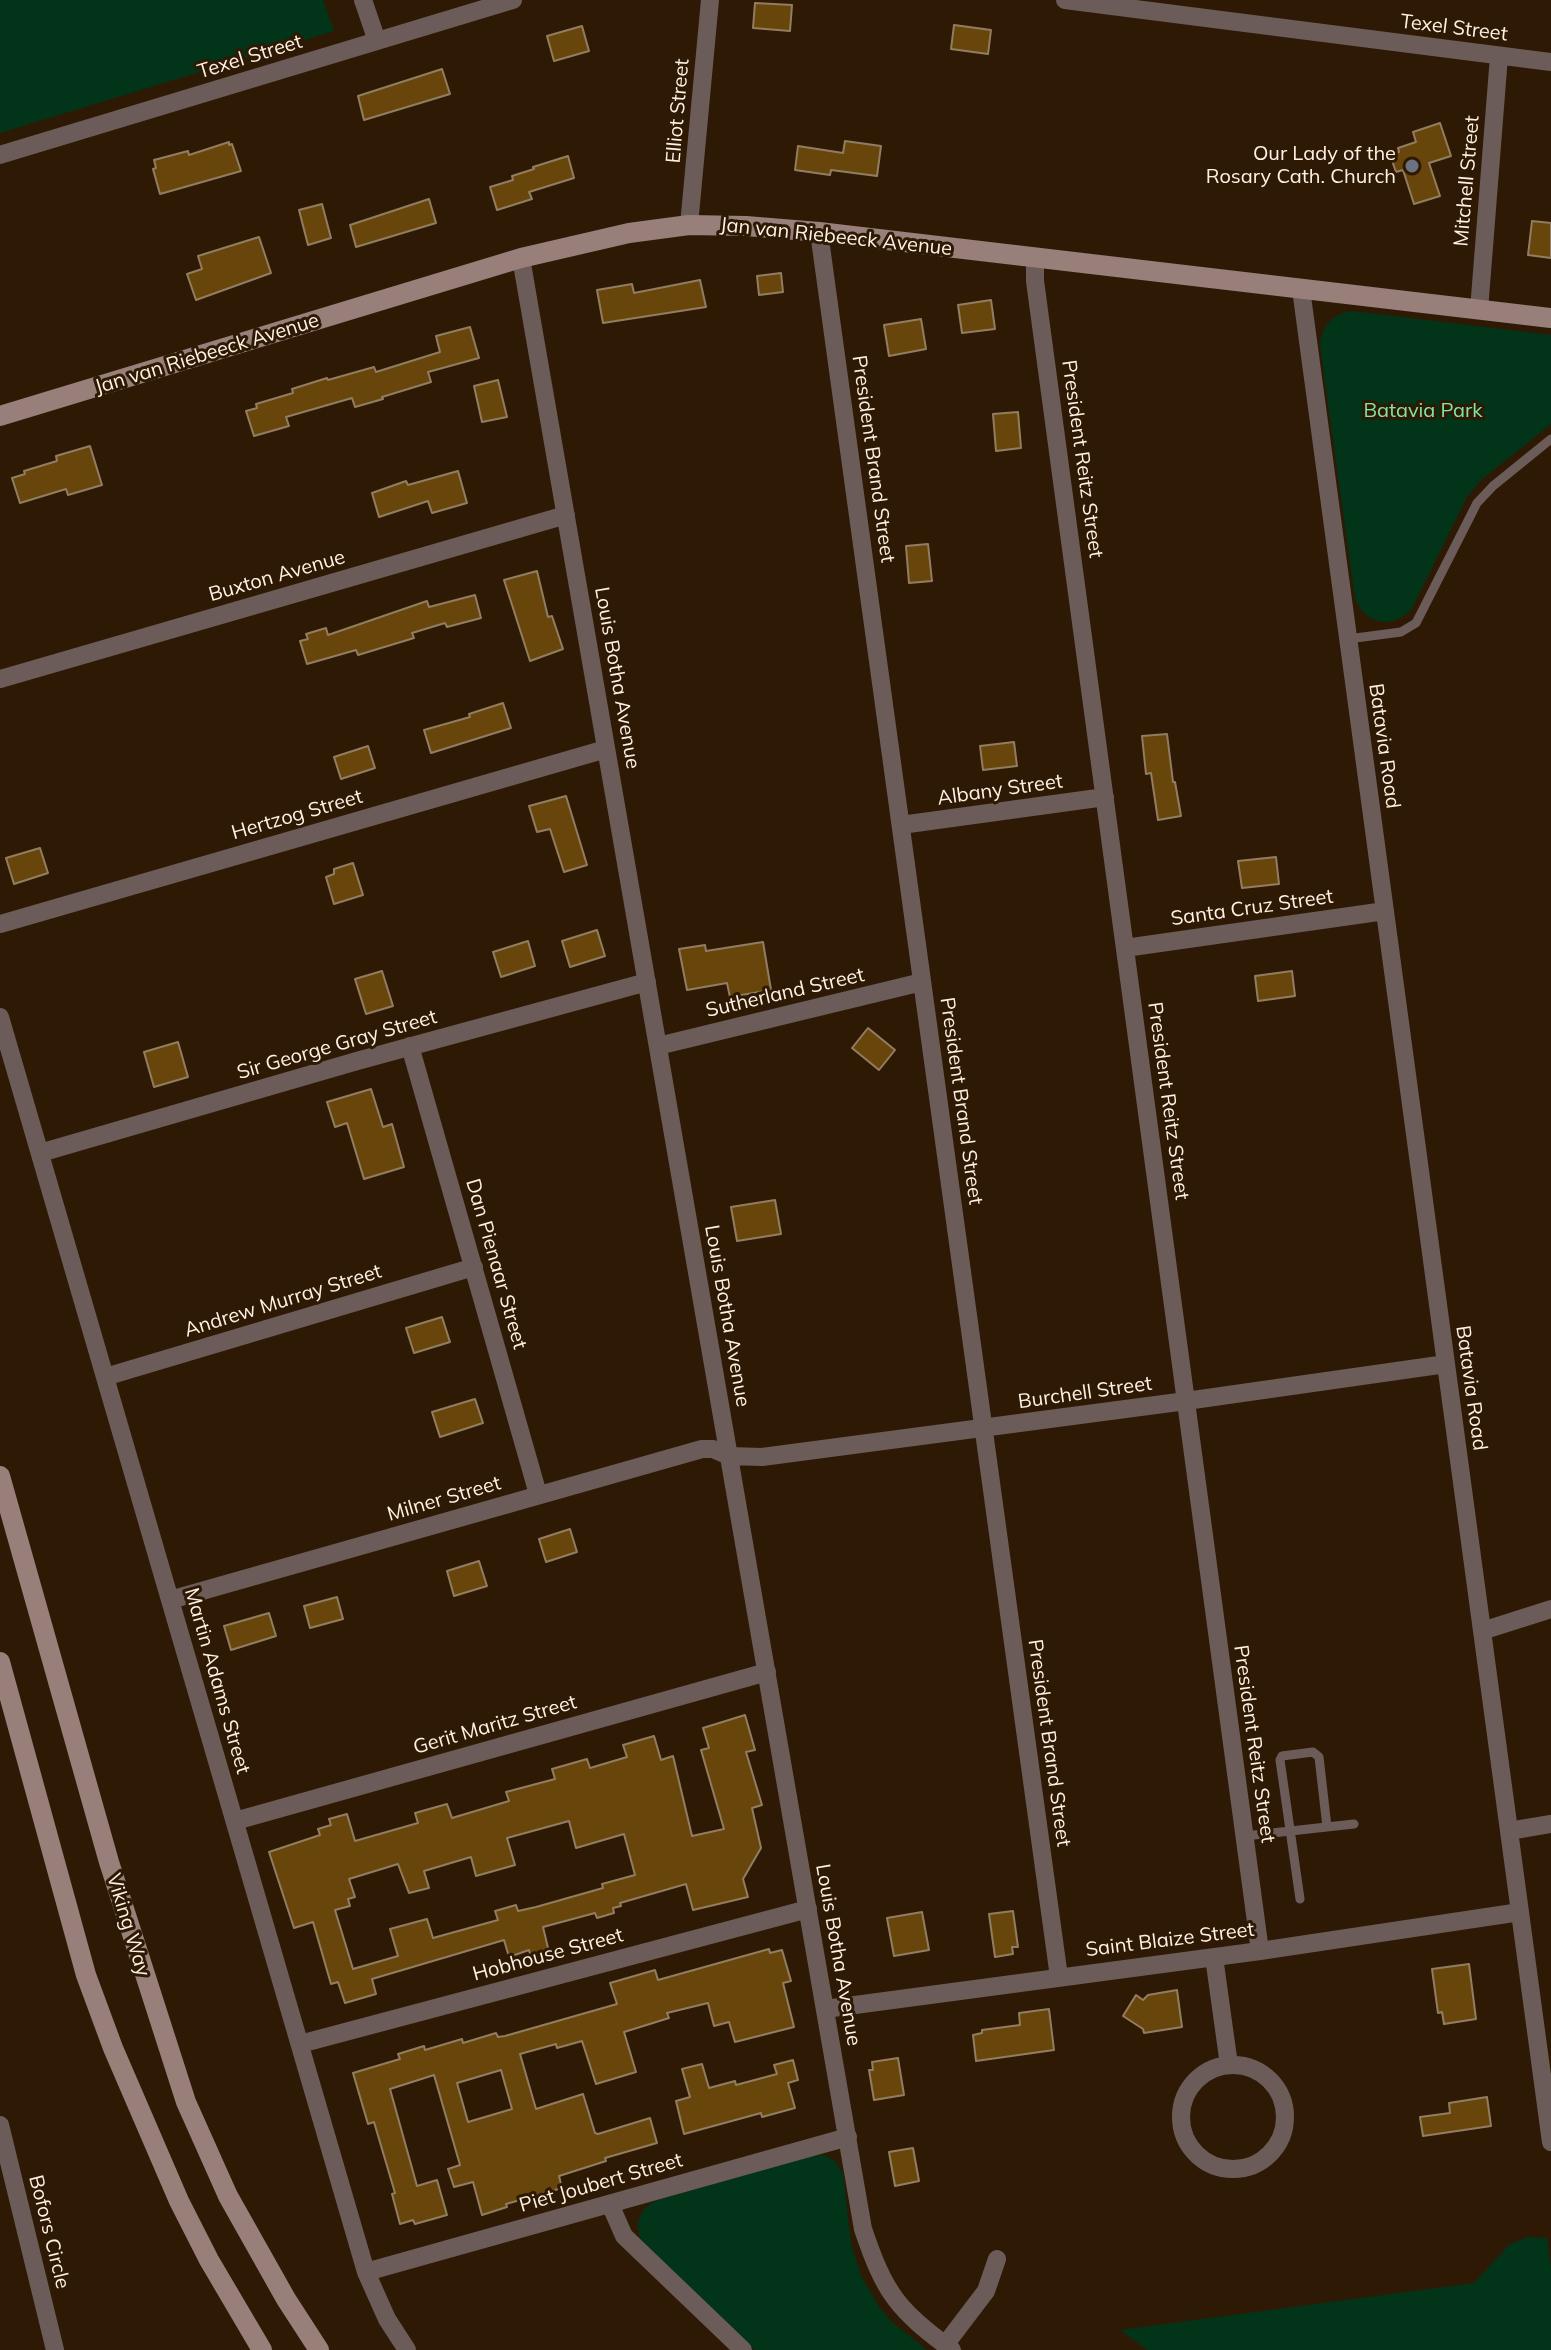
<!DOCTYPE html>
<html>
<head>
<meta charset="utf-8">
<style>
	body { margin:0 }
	canvas { display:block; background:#2e1a04 }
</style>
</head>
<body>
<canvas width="1551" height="2350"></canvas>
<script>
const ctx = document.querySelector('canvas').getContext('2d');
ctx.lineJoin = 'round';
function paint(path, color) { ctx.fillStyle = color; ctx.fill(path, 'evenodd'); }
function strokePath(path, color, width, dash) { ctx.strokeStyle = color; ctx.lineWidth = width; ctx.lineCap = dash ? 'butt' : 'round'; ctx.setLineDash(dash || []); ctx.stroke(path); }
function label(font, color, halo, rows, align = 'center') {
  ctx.font = font + ' Mulish,sans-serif'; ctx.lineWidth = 6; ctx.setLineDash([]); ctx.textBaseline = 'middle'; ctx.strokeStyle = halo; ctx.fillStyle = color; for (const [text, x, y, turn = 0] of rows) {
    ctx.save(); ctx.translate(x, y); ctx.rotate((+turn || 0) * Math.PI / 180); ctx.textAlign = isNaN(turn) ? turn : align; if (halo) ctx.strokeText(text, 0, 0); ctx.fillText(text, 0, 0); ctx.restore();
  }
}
paint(new Path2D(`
	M0 0H323L334 31 0 133Z
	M1352 311 1551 335V424L1481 480 1467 497 1411 610C1391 630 1365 624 1355 598L1320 345C1322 325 1333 314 1352 311Z
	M824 2155 835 2161 843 2173 851 2244 862 2278 880 2308 892 2322 927 2350H755L643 2243C634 2226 637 2212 654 2201L812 2156Z
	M1528 2237 1547 2238 1551 2266V2350H1148L1120 2330 1474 2283 1510 2244Z`), '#013418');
const building = new Path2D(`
	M755 3 792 5 790 31 753 28Z
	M954 25 991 30 988 54 951 49Z
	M582 26 589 51 554 61 547 36Z
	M442 69 450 94 364 120 358 96Z
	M1440 123 1451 156 1429 163 1440 196 1414 204 1403 170 1396 172 1390 155 1399 152 1398 148 1416 142 1413 132Z
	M845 141 881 146 877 176 831 170 830 175 795 170 798 146 843 153Z
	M229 142V145L232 144 241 171 160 194 153 169 156 168 154 160 188 151 189 155Z
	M568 156 574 178 529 192 532 199 497 210 490 187 513 180 512 176 534 169 533 167Z
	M429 199 436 223 356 247 350 225Z
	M322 204 331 238 308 245 299 210Z
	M1532 221 1551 223V258L1528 255Z
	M259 237 271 273 196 300 187 274 202 269 198 256Z
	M781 273 783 292 759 295 757 276Z
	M700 280 706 307 603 323 597 290 632 284 634 293Z
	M991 300 995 329 962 333 958 305Z
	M921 319 926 349 889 356 884 325Z
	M470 327 479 358 428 372 431 382 382 397 383 399 355 407 352 398 286 417 289 426 254 436 246 411 257 408 256 404 293 393 292 389 327 378 328 380 374 367 376 372 440 352 436 336Z
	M498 380 507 417 482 422 474 386Z
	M1018 412 1021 448 996 451 993 414Z
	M90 446 102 485 68 495 66 489 20 503 12 478 25 474 24 471 57 461 56 456Z
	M458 471 467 503 432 513 428 501 379 517 372 493 406 481 408 485Z
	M928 544 932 581 909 583 906 546Z
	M537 571 548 617 552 616 563 649 530 661 504 580Z
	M475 595 481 618 447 627 445 623 412 633 414 638 358 655 356 650 307 664 300 641 308 639 306 634 326 628 328 635 427 601 429 607Z
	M503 703 511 728 431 753 424 730 470 717 469 714Z
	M1167 734 1173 782H1175L1181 816 1158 820 1151 773 1146 774 1142 736Z
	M1014 742 1017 766 983 770 980 746Z
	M368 746 375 768 341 779 334 757Z
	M566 796 587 865 564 872 550 829 537 832 529 806Z
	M40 848 48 873 14 884 6 858Z
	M1276 857 1279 884 1242 888 1238 861Z
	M353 863 363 895 334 904 326 877 334 874V869Z
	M597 930 605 956 570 967 562 941Z
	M528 941 535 966 501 977 493 952Z
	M763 942 771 990 730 997 727 983 687 990 679 949 705 945 706 951Z
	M382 971 393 1006 366 1014 355 979Z
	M1292 971 1295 996 1258 1001 1255 976Z
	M868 1028 895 1050 879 1070 852 1048Z
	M178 1042 188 1077 154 1087 144 1052Z
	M371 1089 383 1127 392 1124 404 1167 364 1179 347 1123 335 1127 327 1102Z
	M775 1200 781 1234 737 1241 731 1207Z
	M442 1317 450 1342 414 1353 406 1328Z
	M475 1399 483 1423 440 1437 432 1412Z
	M570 1529 577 1552 546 1562 539 1539Z
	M479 1561 487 1586 454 1596 447 1571Z
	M337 1597 343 1619 310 1628 304 1606Z
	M269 1613 276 1636 231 1650 224 1626Z
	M745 1715 755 1750 746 1752 762 1805 752 1808 761 1848 743 1879 748 1897 693 1910 686 1884 620 1903 621 1906 613 1908 614 1913 597 1918 595 1913 543 1927 549 1952 531 1957 529 1950 509 1957 504 1940 372 1979 376 1994 345 2003 338 1982 331 1984 313 1922 294 1928 269 1852 320 1835 318 1829 331 1825 329 1819 347 1814 355 1841 418 1823 415 1813 447 1804 452 1818 509 1801 506 1792 555 1779 552 1769 587 1759 590 1768 627 1757 623 1745 654 1736 661 1760 673 1756 692 1836 724 1829 701 1750 709 1748 703 1728ZM569 1821 576 1848 624 1834 635 1875 602 1884 603 1888 536 1907 518 1911 516 1905 495 1911 498 1920 433 1938 427 1919 390 1929 398 1956 353 1969 335 1910 350 1906 348 1899 355 1897 349 1879 398 1864 409 1893 429 1888 424 1871 471 1857 476 1876 515 1865 507 1838Z
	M1013 1911 1018 1947H1012L1013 1954 995 1957 989 1914Z
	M922 1912 929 1950 894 1956 887 1918Z
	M769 1949 770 1953 782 1950 791 1981 783 1983 794 2027 735 2042 729 2022 714 2026 708 2003 667 2013 669 2018 624 2032 636 2072 596 2084 582 2041 557 2048 556 2044 520 2054 536 2109 583 2094 595 2133 598 2134 650 2118 657 2143 605 2158 606 2161 559 2176 562 2188 506 2204 507 2207 482 2215 473 2182 454 2187 448 2169 460 2165 434 2075 390 2089 417 2186 437 2180 447 2215 415 2224 413 2220 400 2224 392 2194 395 2193 374 2122 368 2124 353 2073 400 2059 398 2054 424 2046 425 2050 462 2039 463 2043 496 2033 498 2037 505 2036 617 2004 610 1983 655 1970 658 1980ZM501 2070 512 2109 468 2122 457 2083Z
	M1469 1964 1476 2019 1444 2024 1442 2012 1438 2013 1432 1969Z
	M1177 1990 1182 2027 1144 2033 1143 2029 1123 2016 1136 1995 1143 2000 1148 1995Z
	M1049 2009 1054 2050 976 2061 973 2035 982 2033V2030L1020 2025 1019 2013Z
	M898 2058 904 2095 874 2100 869 2070H873L872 2062Z
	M793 2060 798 2080 788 2083 795 2108 762 2117 761 2113 684 2134 676 2101 690 2097 682 2069 702 2064 709 2088 735 2081 736 2085 777 2074 774 2065Z
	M1487 2097 1491 2126 1423 2136 1420 2117 1450 2113 1449 2103Z
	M913 2148 919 2181 895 2186 889 2152Z`);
paint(building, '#68460b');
strokePath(building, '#917d61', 2);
strokePath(new Path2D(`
	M1348 639 1401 632 1416 623 1477 503 1493 486 1551 439
	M1245 1836 1354 1824
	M1300 1899 1280 1760 1282 1756 1313 1752 1319 1757 1327 1827`), '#6c5c59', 9);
strokePath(new Path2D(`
	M363 0 377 41
	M1065 0 1551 62
	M0 155 513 0
	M689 225 710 0
	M819 232 1059 1977
	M521 258 863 2229C885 2294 897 2309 952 2350
	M1035 258V281L1260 1951
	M1301 289 1551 2142
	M1479 310 1499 56
	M0 679 566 515
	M901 825 1105 797
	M0 924 606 749
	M1125 948 1385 911
	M0 1017 366 2272 387 2319 407 2350
	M410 1046 538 1494
	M658 1046 922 982
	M40 1153 357 1061 647 982
	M105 1377 474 1267
	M170 1600 702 1449H713L729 1456 762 1457 1186 1401 1446 1364
	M1482 1631 1551 1609
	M235 1821 767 1672
	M1509 1831 1551 1824
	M1214 1957 1229 2065
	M825 2009 1260 1951 1520 1912
	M300 2044 808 1909
	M1181 2117a52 52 0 1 1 104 0a52 52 0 1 1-104 0Z
	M0 2125 55 2350
	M610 2204 624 2236 743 2350
	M366 2272 848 2137
	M945 2345 986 2291 997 2259`), '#6c5c59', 18);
strokePath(new Path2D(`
	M0 416 521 258 629 233 689 225 746 226 819 232 1551 318
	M0 1476 109 1862 186 2102 228 2196 286 2299 319 2350
	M0 1662 86 1975 113 2048 179 2201 209 2260 262 2350`), '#987f7a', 20);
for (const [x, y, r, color] of [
	[1412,166,8,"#6b7280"]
]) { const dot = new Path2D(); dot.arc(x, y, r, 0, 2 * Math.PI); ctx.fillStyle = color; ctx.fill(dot); strokePath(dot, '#2e1a04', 3); }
label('20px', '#fff1e3', '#2e1a04', [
	["Texel Street",1454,28,7],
	["Texel Street",250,57,-17],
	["Elliot Street",678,111,-85],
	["Mitchell Street",1467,181,-85],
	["Jan van Riebeeck Avenue",836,237,6],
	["Jan van Riebeeck Avenue",207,354,-17],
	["President Brand Street",873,459,82],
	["President Reitz Street",1082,459,82],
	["Buxton Avenue",277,576,-16],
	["Louis Botha Avenue",617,678,80],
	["Batavia Road",1384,746,82],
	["Albany Street",1000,790,-8],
	["Hertzog Street",297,815,-16],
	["Santa Cruz Street",1252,908,-8],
	["Sutherland Street",785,993,-13],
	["Sir George Gray Street",337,1045,-16],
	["President Brand Street",961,1101,82],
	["President Reitz Street",1168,1101,82],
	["Dan Pienaar Street",496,1264,74],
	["Andrew Murray Street",283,1301,-17],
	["Louis Botha Avenue",727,1316,80],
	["Batavia Road",1471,1388,82],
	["Burchell Street",1085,1393,-8],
	["Milner Street",444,1499,-16],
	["Martin Adams Street",217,1681,74],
	["Gerit Maritz Street",495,1725,-16],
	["President Brand Street",1049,1743,82],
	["President Reitz Street",1254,1744,82],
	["Viking Way",128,1925,73],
	["Saint Blaize Street",1170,1940,-7],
	["Hobhouse Street",548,1955,-15],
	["Louis Botha Avenue",838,1955,80],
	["Piet Joubert Street",601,2183,-16],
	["Bofors Circle",49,2232,76]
]);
label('20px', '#fff1e3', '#2e1a04', [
	["Our Lady of the",1396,154],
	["Rosary Cath. Church",1396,177]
], 'right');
label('20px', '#81e6a3', '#2e1a04', [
	["Batavia Park",1423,411]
]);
</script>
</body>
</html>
